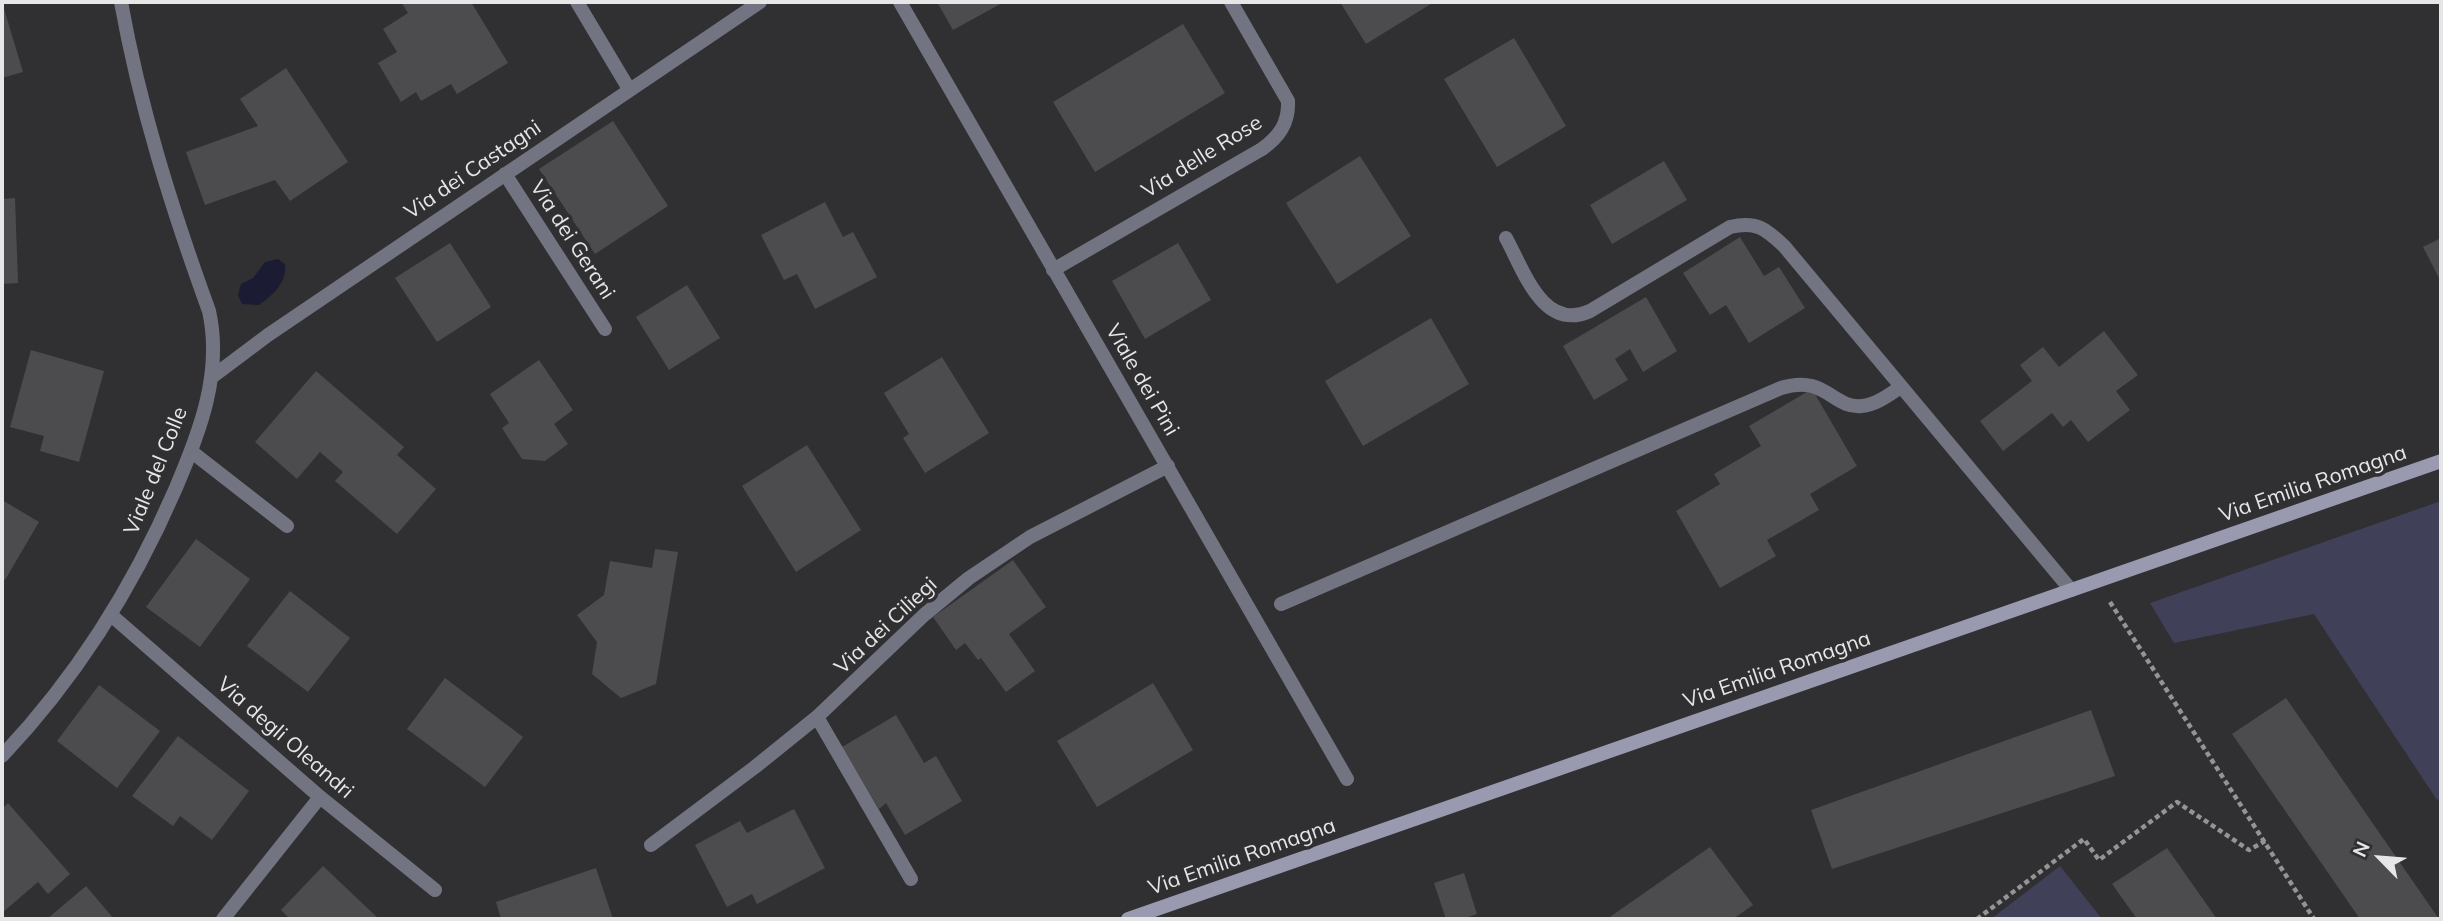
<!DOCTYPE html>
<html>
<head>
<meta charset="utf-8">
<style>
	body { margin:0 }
	#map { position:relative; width:2443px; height:921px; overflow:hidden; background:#303033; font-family:Mulish,sans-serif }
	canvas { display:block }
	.frame { position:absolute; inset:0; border:4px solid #e6e6e7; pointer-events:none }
	.north { position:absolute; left:2345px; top:823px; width:70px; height:70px; -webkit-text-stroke:5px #303033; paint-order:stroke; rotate:295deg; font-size:19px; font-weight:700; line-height:28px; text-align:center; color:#e6e6e7 }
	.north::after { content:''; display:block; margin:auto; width:24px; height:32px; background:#e6e6e7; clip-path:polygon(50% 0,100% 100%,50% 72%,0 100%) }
</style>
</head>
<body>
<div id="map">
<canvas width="2443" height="921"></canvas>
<div class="frame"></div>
<div class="north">N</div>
</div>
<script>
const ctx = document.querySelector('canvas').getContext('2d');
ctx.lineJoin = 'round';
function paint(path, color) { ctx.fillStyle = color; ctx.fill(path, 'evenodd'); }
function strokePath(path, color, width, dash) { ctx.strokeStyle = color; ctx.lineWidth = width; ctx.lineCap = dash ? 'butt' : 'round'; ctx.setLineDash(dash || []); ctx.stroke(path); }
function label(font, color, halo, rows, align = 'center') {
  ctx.font = font + ' Mulish,sans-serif'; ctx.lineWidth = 7; ctx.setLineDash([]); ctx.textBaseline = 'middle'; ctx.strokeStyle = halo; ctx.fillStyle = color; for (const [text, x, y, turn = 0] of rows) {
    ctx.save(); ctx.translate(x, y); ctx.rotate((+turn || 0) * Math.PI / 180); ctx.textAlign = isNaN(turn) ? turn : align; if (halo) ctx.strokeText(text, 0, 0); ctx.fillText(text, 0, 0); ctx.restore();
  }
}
paint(new Path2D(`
	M2441 501V798L2437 800 2314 614 2174 643 2150 603Z
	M2060 866 2102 919H1991Z`), '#404159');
paint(new Path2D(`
	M278 259 285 264C287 283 273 295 259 305L242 304 238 295 241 284 253 278 265 262Z`), '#1b1b33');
paint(new Path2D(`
	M2 2 23 72 2 78Z
	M401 2H471L508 63 457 94 451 84 421 101 416 92 401 102 378 63 397 52 383 29 408 13Z
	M937 2H1004L953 30Z
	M1340 2H1434L1366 44Z
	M1183 24 1225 93 1095 172 1053 102Z
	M1514 38 1566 126 1497 167 1444 79Z
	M286 68 348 162 290 201 275 180 205 205 186 152 258 126 240 99Z
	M613 121 668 206 595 254 539 169Z
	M1360 156 1411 236 1337 284 1286 203Z
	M1664 161 1687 200 1612 244 1590 205Z
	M15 198 18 283 2 284V199Z
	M825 202 843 237 853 232 877 277 815 309 797 274 784 280 761 235Z
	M1740 237 1764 276 1779 267 1805 308 1749 343 1726 305 1710 315 1683 273Z
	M2441 238V282L2423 247Z
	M450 243 491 307 437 342 395 278Z
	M1178 243 1211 300 1145 339 1112 281Z
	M687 285 720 338 669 370 636 317Z
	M1646 297 1677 351 1643 372 1630 349 1615 359 1628 380 1594 400 1563 346Z
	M1431 318 1469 384 1363 446 1325 381Z
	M2104 331 2138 375 2116 391 2130 410 2088 442 2071 420 2063 427 2052 413 2003 451 1980 421 2032 381 2020 365 2043 347 2059 367Z
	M31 350 104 371 79 462 40 451 44 436 10 427Z
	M942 357 989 433 925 473 903 438 909 434 884 393Z
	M539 360 573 410 554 424 568 444 545 461 522 459 502 428 509 423 490 394Z
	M316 371 404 447 397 455 436 489 397 534 335 481 343 472 320 452 297 479 255 442Z
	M1812 389 1857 466 1810 494 1819 510 1767 540 1776 556 1720 588 1676 511 1720 484 1714 474 1761 446 1749 426Z
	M807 445 861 530 796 572 742 486Z
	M2 500 39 522 5 580 2 578Z
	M196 539 250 579 200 647 146 607Z
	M655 549 678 552 656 684 621 698 592 674 597 642 577 615 604 595 610 561 652 568Z
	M1013 560 1046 607 1009 634 1035 671 1006 692 981 658 978 660 965 643 956 650 933 617Z
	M290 591 350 638 308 692 247 646Z
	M445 678 523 737 485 787 407 729Z
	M1153 683 1193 750 1097 807 1057 741Z
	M99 685 160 731 117 788 57 741Z
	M2286 698 2439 919H2360L2232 734Z
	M2091 710 2115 776 1832 869 1811 810Z
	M896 715 924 763 936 756 962 801 905 835 886 803 879 809 842 747Z
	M178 736 249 791 212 840 180 816 173 826 132 796Z
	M8 803 70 874 48 894 38 882 2 913V809Z
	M794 809 825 868 757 904 752 894 727 907 695 845 740 821 747 833Z
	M1710 847 1753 905 1733 919H1607Z
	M2167 848 2217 919H2137L2112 884Z
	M323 866 379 919H290L281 910Z
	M596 868 613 919H501L496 902Z
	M1464 873 1477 914 1462 919H1446L1434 883Z
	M86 886 114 919H47Z`), '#4c4c4f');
strokePath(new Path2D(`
	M2110 602 2314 919
	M1977 919 2084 839 2099 860 2177 802 2249 850 2265 841`), '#949496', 4.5, [5, 3.5]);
strokePath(new Path2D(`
	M577 2 629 89
	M900 2 1347 779
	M505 174 605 329
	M1506 238C1524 271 1543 332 1590 311L1730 227C1756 221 1765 228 1784 246L2071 590
	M1053 270 1262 149C1279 137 1289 123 1288 101L1231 2
	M212 377 268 335 760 2
	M192 452 287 526
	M1281 604 1781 388C1826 374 1832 409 1862 406 1876 405 1890 394 1901 387
	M111 615 320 797 435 890
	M817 717 911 879
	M2 756C75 679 133 587 175 490 199 434 223 373 209 311 172 209 140 108 121 2
	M651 845 755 767 817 717 924 615 969 578 1030 537 1168 466
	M223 919 320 797`), '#737482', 14);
strokePath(new Path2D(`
	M1128 919 2441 461`), '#999ab0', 14);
label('21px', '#e6e6e7', '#303033', [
	["Via delle Rose",1202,157,-32],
	["Via dei Castagni",473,170,-34],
	["Via dei Gerani",572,240,57],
	["Viale dei Pini",1142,380,60],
	["Viale del Colle",156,471,-68],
	["Via Emilia Romagna",2313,484,-19],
	["Via dei Ciliegi",886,626,-43],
	["Via Emilia Romagna",1777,670,-19],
	["Via degli Oleandri",285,738,41],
	["Via Emilia Romagna",1242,857,-19]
]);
</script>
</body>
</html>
